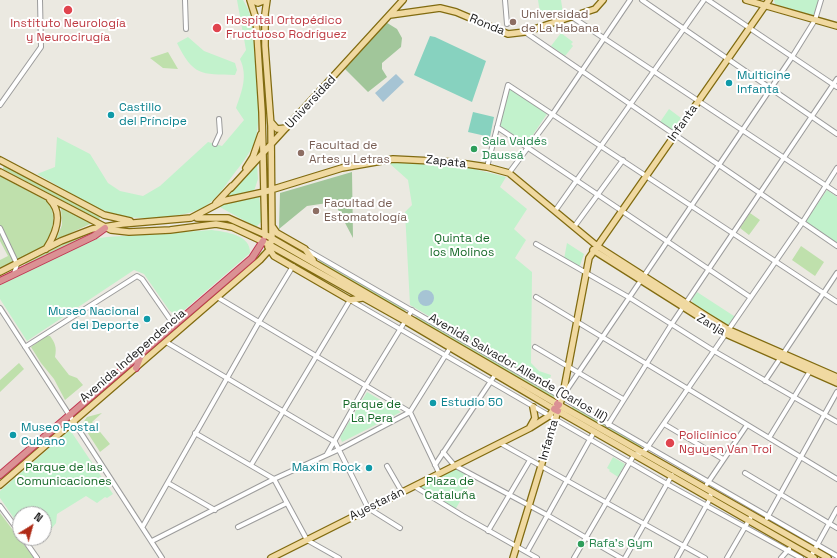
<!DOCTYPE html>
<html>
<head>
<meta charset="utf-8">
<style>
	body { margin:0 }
	#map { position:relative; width:837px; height:558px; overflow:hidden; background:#ebe9e1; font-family:"Space Grotesk",sans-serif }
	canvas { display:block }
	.north { position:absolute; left:12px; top:506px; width:40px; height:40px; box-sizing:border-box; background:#fff; border:1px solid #a4a4a4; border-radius:50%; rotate:37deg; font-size:11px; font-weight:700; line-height:16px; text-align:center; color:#1b1b1b }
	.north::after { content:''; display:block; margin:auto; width:14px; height:18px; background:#af2b16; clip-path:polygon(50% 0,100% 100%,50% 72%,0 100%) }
</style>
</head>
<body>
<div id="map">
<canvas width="837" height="558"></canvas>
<div class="north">N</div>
</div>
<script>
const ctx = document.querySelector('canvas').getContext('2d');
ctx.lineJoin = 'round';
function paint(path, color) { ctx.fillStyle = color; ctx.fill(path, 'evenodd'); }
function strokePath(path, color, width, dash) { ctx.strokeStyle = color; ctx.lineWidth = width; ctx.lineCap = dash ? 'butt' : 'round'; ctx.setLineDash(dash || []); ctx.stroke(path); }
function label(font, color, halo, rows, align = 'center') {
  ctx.font = font + ' "Space Grotesk",sans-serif'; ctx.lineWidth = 4; ctx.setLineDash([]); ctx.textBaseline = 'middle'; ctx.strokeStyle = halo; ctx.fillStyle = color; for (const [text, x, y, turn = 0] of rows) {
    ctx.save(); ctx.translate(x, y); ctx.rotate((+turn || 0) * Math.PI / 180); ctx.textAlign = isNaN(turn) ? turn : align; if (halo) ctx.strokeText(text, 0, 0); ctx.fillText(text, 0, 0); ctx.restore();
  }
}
paint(new Path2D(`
	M168 52 178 69 163 68 150 58Z
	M4 164 95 212 100 217 99 220 3 169Z
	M0 176 49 202C56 214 54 234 44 246 38 252 10 263 0 268V260L8 256 0 241Z
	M61 208 92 223 56 240 62 225Z
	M750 213 760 220 749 235 740 228Z
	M95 231 89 235 24 267 26 263 82 235Z
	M801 246 824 262 815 276 792 260Z
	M262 251 263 254 142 360 145 354Z
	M319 260 406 310 404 313 321 265Z
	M416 316 555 396 553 399 414 319Z
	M46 336H50C55 343 57 347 55 357L69 375 77 378 83 385 65 400 54 379 41 363 31 347Z
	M19 363 24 369 0 392V380Z
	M573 406 642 446 640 449 571 409Z
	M102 413 92 422 110 444 100 452 82 424 87 417Z
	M0 513 34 558H0Z`), '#bfe0ac');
paint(new Path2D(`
	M384 21 397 29 402 38 401 47 382 63V69L387 77 368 92 343 67Z
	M352 172 353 238 334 202 307 206 279 229 280 193Z`), '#a1c69a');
paint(new Path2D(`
	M237 0H243C258 23 255 56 257 82 258 100 260 120 256 137 253 149 244 161 236 171 227 183 219 196 207 205 189 218 139 221 118 215 93 209 61 187 37 174L55 167 57 137 90 154 108 183 120 191 143 196 160 186 208 142 222 146 244 120 236 108C242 91 248 76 240 59L246 50Z
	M538 0H561L563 13 541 19Z
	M774 0H819L814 16 775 4Z
	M561 33 573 42 571 44 573 46 565 56 551 46Z
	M188 37 204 51 235 63 237 70 235 75C201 74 193 76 177 43Z
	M510 88 547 114 528 142H524L499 125Z
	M669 109 681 118 672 131 660 122Z
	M405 162 470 168 506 177 500 187 527 209 514 229 526 240 515 258 532 272 531 363 539 371 551 375 548 386 410 305 405 212 412 205 408 180 389 163Z
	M257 164 258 179 254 191 227 197Z
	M827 190 837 197V244L805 222Z
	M259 195 262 221 256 227 218 206Z
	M212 230C226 232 251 235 250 253L182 312 175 315 169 310 144 274 134 270 27 341 0 299V285L92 239 107 237Z
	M567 243 584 254 579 268 564 259Z
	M697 292 737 318 729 330 693 305 692 299Z
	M367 392 401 412 342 442 340 437Z
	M70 430 113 494 107 498 105 497 97 503 86 496 57 514 56 523 44 538V514H20V527L0 498V491Z
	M613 457 625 464 618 477 609 471 610 470 607 468Z
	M458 468 474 477 455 510 421 489V487Z`), '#c2f2cc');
paint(new Path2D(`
	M430 36 435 37 486 61 472 102 414 75Z
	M473 112 494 117 490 137 468 132Z`), '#87d2bf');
paint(new Path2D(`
	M396 74 404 82 383 102 375 93Z
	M418 298a8 8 0 1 1 16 0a8 8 0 1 1-16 0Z`), '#a6c4d4');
const minor = new Path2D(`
	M185 0 186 29
	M505 0 507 24
	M642 0 837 134
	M708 0 837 87
	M572 17 837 193
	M525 32 837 246
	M0 105 41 47 40 0
	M497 127 750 297
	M215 144 220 133 219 119
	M487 167 508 85 837 302
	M509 173 552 115 630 0
	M555 211 704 0
	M574 227 623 160
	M0 228 17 264 14 274
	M536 244 630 298 714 351 837 422
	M307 250 837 556
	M217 297 410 412 439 473
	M536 297 837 479
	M0 308 162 558
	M166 342 335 442 368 508 400 528
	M25 347 137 276 142 279 174 325
	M535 347 623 399
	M765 381 837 273
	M564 394 792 57 815 20 821 0
	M664 424 723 459
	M608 425 671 325 837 79
	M195 433 274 479 307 540 339 558
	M769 438 810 371
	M500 443 705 558
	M443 452 454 465 547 515 621 558
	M327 454 366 385 412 310
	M251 465 350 300 667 484 801 558
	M435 465 495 375
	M387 466 402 492
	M745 473 837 528
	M168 483 215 510
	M707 484 747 425
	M414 486 463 516 537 558
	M0 506 20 533
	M767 518 837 392
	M143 526 259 322 293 266
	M238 527 287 503
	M488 531 530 460
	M23 538 37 558
	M152 541 274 479 340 449 410 412 450 348
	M527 552 594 432
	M574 558 634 455 642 453 647 448 802 223 837 168
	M625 558 672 475
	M677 558 710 499 711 492
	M727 558 752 515
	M781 558 789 549
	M810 558 837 509`);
const major = new Path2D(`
	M250 0 256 19 262 112 265 236
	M252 0 258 3 266 0
	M746 0 837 26
	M390 15 440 8 456 12 508 34 525 32 595 9 603 0
	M271 122 277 129 286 128
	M0 160 104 215 130 221
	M246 168 253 157 261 134
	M0 172 111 230 129 232 170 230 216 224 232 227 266 243 405 321 554 409
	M231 188 403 0
	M216 203 232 186
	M197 218H228L266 235 557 404
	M272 226 277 233 305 249 313 260
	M268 247 274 256 350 300 362 298
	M46 249C55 235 64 214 50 200
	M593 250 726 334 837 383
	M0 272 61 241 92 229 122 224 191 218 223 201 264 192 342 168 393 159 453 162 487 167 509 173 597 246 708 317 729 330 837 377
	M559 405 828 558
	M558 411 814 558
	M530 427 535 418 533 407
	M0 485 260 260 269 250 272 238 271 126 265 46V14L267 0
	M271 558 530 428 549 416 556 406
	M513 558 563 394 589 258 769 0`);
const highway = new Path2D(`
	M0 281 94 236 105 228
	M136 368 142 353
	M557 404 559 405
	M554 409 558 411
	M0 475 252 258 263 241`);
strokePath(minor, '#9c9c9c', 6);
strokePath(major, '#816b10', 8);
strokePath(highway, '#c03753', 8);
strokePath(minor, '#fff', 4);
strokePath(major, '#f0d9a1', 5.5);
strokePath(highway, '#db9194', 6);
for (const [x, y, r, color] of [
	[68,10,5,"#e0444e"],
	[513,22,4,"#8d6e63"],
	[217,28,5,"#e0444e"],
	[729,83,4,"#0f9aa8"],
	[111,115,4,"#0f9aa8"],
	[474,149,4,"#2e9e5b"],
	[301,153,4,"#8d6e63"],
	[316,211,4,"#8d6e63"],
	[147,319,4,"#0f9aa8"],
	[433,403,4,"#0f9aa8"],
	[13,435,4,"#0f9aa8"],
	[670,443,5,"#e0444e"],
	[369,468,4,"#0f9aa8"],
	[581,544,4,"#2e9e5b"]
]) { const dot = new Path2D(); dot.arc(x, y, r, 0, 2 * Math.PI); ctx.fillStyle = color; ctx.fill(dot); strokePath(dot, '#fff', 1.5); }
label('12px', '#785e54', '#fff', [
	["Universidad",521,15],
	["de La Habana",521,29],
	["Facultad de",309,146],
	["Artes y Letras",309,160],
	["Facultad de",324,204],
	["Estomatología",324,218]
], 'left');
label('12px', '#be3a42', '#fff', [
	["Hospital Ortopédico",226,21],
	["Fructuoso Rodríguez",226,35],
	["Instituto Neurología",68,24,"center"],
	["y Neurocirugía",68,38,"center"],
	["Policlínico",679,436],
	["Nguyen Van Troi",679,450]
], 'left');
label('12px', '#1b1b1b', '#fff', [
	["Ronda",487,25,22],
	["Universidad",311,102,-47],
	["Infanta",683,123,-55],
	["Zapata",446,162,6],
	["Zanja",711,325,30],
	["Avenida Independencia",133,356,-41],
	["Avenida Salvador Allende (Carlos III)",518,368,30],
	["Infanta",549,440,-74],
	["Ayestarán",377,504,-26]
]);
label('12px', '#0d838f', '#fff', [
	["Multicine",737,76],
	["Infanta",737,90],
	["Castillo",119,108],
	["del Príncipe",119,122],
	["Museo Nacional",139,312,"right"],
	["del Deporte",139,326,"right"],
	["Estudio 50",441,403],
	["Museo Postal",21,428],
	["Cubano",21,442],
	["Maxim Rock",361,468,"right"]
], 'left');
label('12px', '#27864d', '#fff', [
	["Sala Valdés",482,142],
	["Daussá",482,156],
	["Rafa's Gym",589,544]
], 'left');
label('12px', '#176a29', '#fff', [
	["Quinta de",462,239],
	["los Molinos",462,253],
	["Parque de",372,405],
	["La Pera",372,419],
	["Parque de las",64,468],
	["Comunicaciones",64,482],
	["Plaza de",450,482],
	["Cataluña",450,496]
]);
</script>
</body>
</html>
